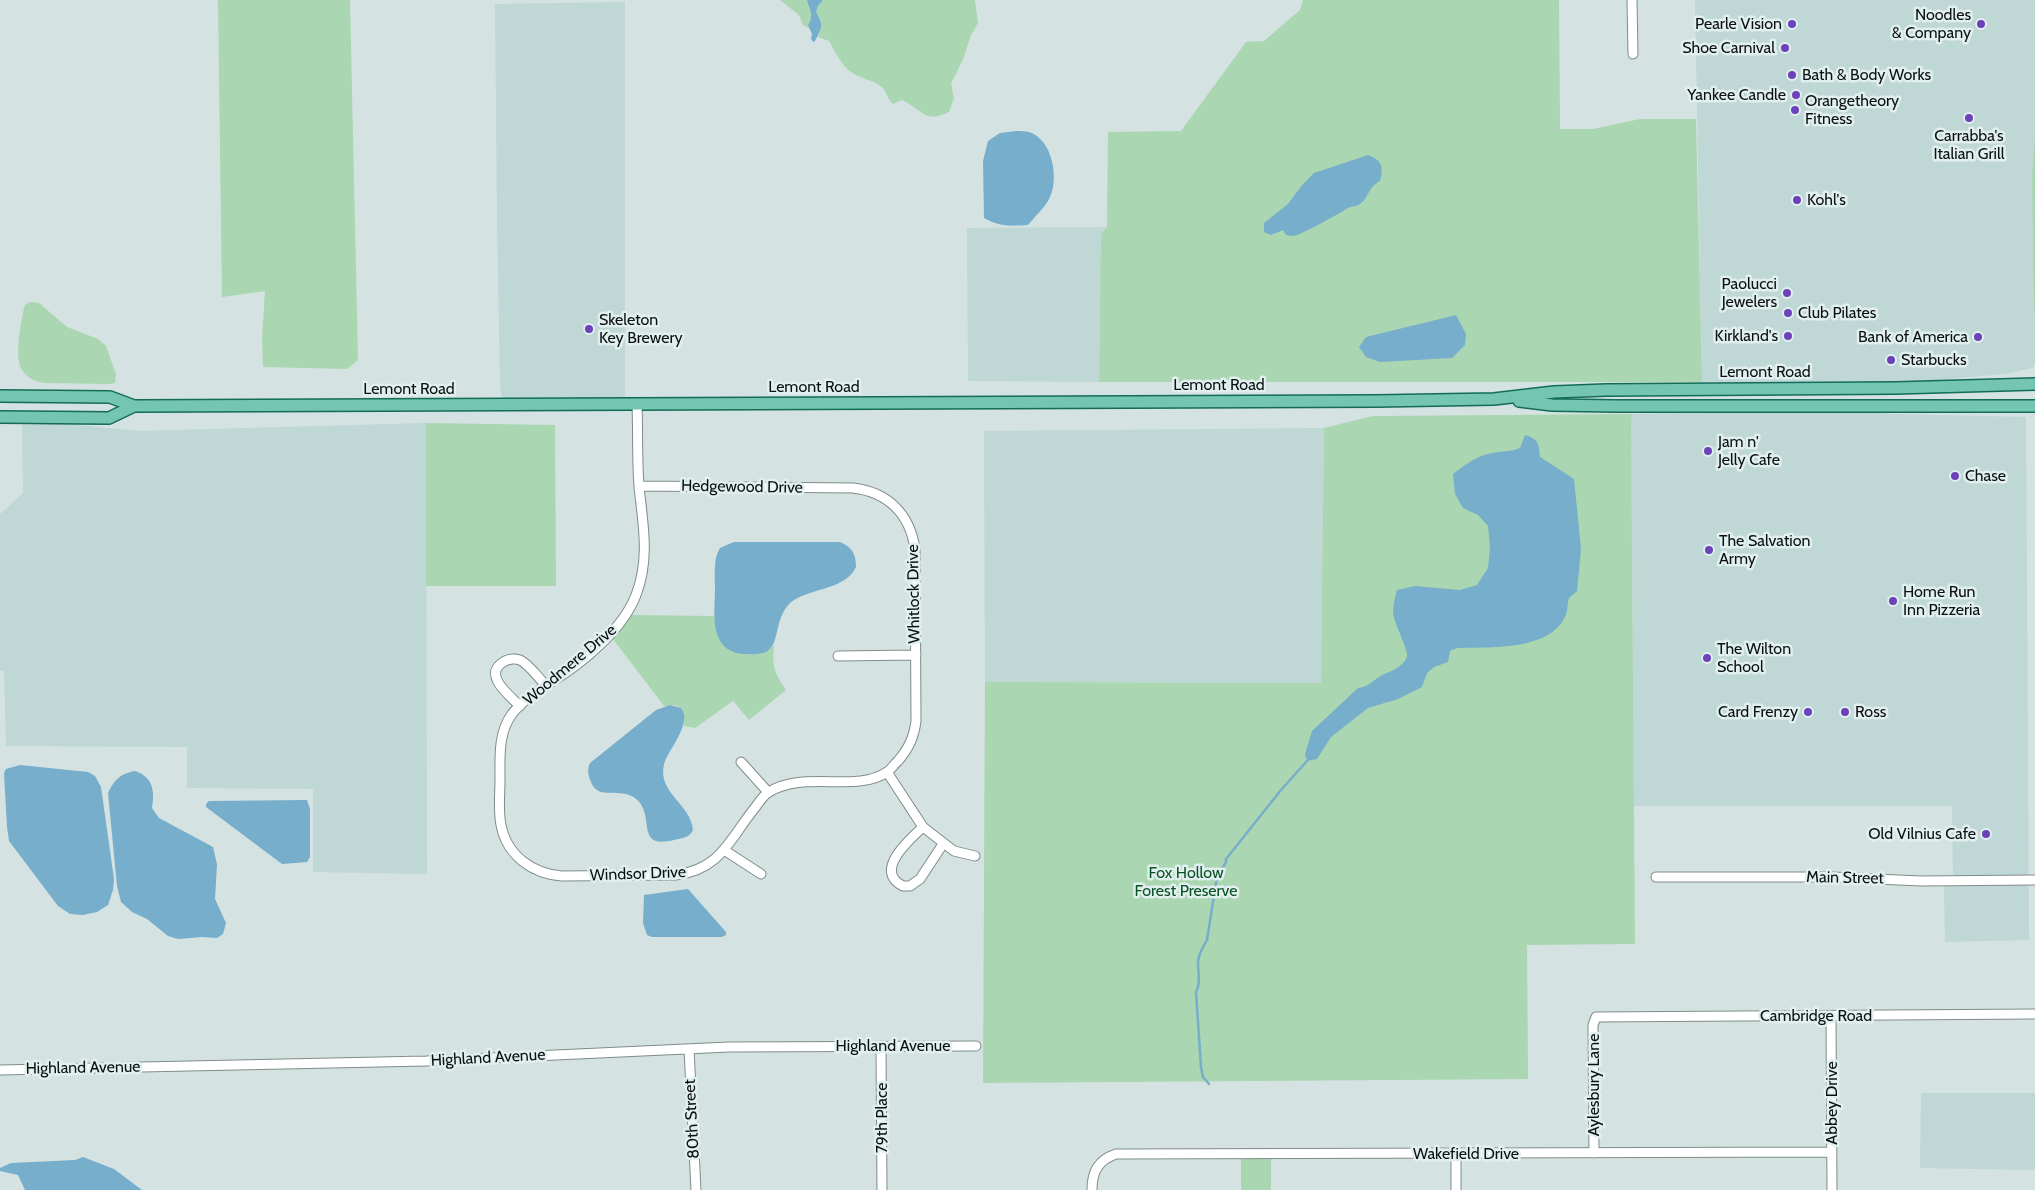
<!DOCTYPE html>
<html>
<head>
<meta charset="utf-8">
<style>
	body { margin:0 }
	canvas { display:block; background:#d4e2e1 }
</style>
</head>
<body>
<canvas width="2035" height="1190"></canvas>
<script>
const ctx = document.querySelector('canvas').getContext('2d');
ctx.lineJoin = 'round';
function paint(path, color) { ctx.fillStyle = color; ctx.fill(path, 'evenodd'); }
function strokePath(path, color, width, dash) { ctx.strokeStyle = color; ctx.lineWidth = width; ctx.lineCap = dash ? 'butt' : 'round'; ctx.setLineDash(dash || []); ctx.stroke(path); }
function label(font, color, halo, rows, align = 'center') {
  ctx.font = font + ' Cabin,sans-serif'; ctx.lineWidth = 5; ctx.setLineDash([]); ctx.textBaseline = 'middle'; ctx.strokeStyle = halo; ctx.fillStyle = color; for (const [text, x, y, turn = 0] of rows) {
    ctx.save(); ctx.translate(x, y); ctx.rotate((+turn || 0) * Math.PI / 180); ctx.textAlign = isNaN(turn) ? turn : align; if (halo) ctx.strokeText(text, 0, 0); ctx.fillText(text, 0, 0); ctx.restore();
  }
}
paint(new Path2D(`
	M1695 0H2035V362L2033 368 2005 374 1915 382H1702Z
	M625 2V404H503L500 384 497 219 495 4Z
	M1107 227 1101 234 1099 382 968 381 967 228Z
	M1860 411 1893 414 2026 417 2029 940 1945 942 1944 886H1953L1952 806H1634L1631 414Z
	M426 423 427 874 313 872V789L187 788V747L6 746 4 671H0V514L23 493 22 425 66 424 140 431Z
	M1324 428 1321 683 985 682 984 431Z
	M1921 1093H2035V1170L1920 1168Z`), '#bfd7d5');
paint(new Path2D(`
	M218 0H350L358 360 347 369 263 367 262 338 265 291 222 297Z
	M780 0H807C809 10 815 14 808 25L810 29 803 25 799 15Z
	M823 0H975L978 23 971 35 964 57 951 84 954 98 949 112C925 124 923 110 902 100L893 104C887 99 887 93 883 88 874 80 861 79 851 72 841 65 835 51 829 41L818 37C822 27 823 21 816 12L818 6Z
	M1303 0H1559L1560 129H1593L1640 119H1696L1702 382H1099L1101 234 1107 227 1108 132 1181 131 1246 42 1264 41 1300 10Z
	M2035 135V309L2034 312 2032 177Z
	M30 302 39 303 67 327 98 339 106 346 116 374 115 383 108 384 45 383C36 382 27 378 22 370 14 359 21 318 25 305Z
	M1631 414 1635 944 1527 945 1528 1079 983 1083 985 682 1321 683 1324 428 1373 416Z
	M426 423 555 425 556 586H426Z
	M632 615 715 616V621L768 651 774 645C772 666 774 672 786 690L749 720 733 701 695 728 684 726C686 710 681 703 664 706L613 639Z
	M1241 1159H1271V1190H1241Z`), '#aad6b1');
paint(new Path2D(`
	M807 0H823L818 6 816 12C824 25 822 28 815 41L813 42 811 39 812 34 808 25C815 14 809 10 807 0Z
	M1017 131C1021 131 1025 131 1029 132 1052 139 1059 177 1050 197 1045 208 1035 216 1028 225 1011 226 999 227 984 218L983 161 988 141 1000 133Z
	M1368 155C1382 160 1384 167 1380 181 1368 187 1370 196 1360 204 1356 207 1350 206 1346 209 1341 213 1300 235 1294 236 1291 236 1288 235 1286 235L1283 230 1271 235 1264 232V223L1288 204 1302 185 1314 173Z
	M1456 315 1466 334 1465 345 1452 358 1380 362 1366 357 1359 347 1366 337Z
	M1525 435C1538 439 1539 443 1540 457L1574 479 1581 549 1577 591 1569 598C1567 603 1568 612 1565 617 1549 651 1489 647 1457 648L1450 651 1448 662 1434 667 1427 673 1422 687 1398 699 1368 708 1331 737 1317 759 1307 761 1305 754 1312 731 1358 688C1367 688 1375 679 1382 675 1391 671 1403 667 1407 657 1409 651 1394 623 1393 613 1393 605 1395 597 1397 590L1415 586 1460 590 1477 585 1488 568 1490 547 1488 526 1478 515 1463 508 1455 494 1453 474C1465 465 1476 456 1492 453 1501 451 1511 452 1520 448Z
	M734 542H840C852 547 856 554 856 567 846 589 813 588 794 600 773 614 781 645 766 652 758 655 750 654 743 654 708 650 715 614 715 589 715 575 713 559 720 548Z
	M670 705 681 708C693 723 669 748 664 764 657 793 691 804 693 830 689 838 682 838 674 840 633 850 657 814 635 798 620 787 598 801 591 782 588 775 587 770 590 763L656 710Z
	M20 765 88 772 95 776 101 787 114 879 113 890 108 905 97 912 83 915 70 914 58 906 9 841 7 827 4 773 6 769Z
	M135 771C153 777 155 791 152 808L159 818 213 847 217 864 215 899 226 923 223 934 217 938 202 937 178 939 168 936 147 919 132 912 121 902 117 886 108 793C115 779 120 774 135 771Z
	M307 800 310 809V857L307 862 282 864 206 807V804L209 801Z
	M688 889 726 932V935L722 937H652L647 935 643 923 644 895Z
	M83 1157 114 1169 142 1190H25L18 1175 0 1171V1168L11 1163 75 1160Z`), '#76aecc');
strokePath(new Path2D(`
	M1209 1084 1203 1077 1201 1067 1196 992C1201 983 1198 973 1198 963 1198 954 1203 947 1207 940L1217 877 1226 862V859L1281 790 1307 761`), '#76aecc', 2.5);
const minor = new Path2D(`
	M1632 0 1633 54
	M637 404C638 431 637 460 639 487 643 524 650 559 636 595 623 629 584 662 553 681 539 690 523 700 512 714 498 733 500 757 500 780 500 795 498 810 501 825 507 856 533 874 562 876L676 875C721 869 729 840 754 809 758 804 763 795 769 792 804 770 857 793 887 772 891 770 894 764 898 761 909 748 914 737 916 721L915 549C910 514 888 492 853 488L639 486
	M838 656 916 655
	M520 706C509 695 481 674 505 661 509 659 516 658 520 660 530 665 538 678 546 685
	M741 762 768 792
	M887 772 923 827 954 851 975 856
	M923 827C909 840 873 871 903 886H910L920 879 943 844
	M724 850 761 874
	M1656 877H1832L1921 881 2035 880
	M1831 1016 1832 1190
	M881 1046 882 1190
	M689 1049 696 1190
	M0 1070 426 1061 729 1047 976 1046
	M1594 1153 1593 1025 1596 1017 2035 1014
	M1456 1154V1190
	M1092 1190C1092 1172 1098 1160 1116 1154L1832 1152`);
const major = new Path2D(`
	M0 396 110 397 134 406 1377 401 1494 399 1554 392 1606 390 1896 388 2035 384
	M1519 401 1552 405 1616 406H2035
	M0 417 109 418 134 406`);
strokePath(minor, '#7f8c8b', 11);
strokePath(major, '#136c57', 14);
strokePath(minor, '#fff', 9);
strokePath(major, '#74c5b1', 11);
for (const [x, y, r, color] of [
	[1792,24,5,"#6b42ba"],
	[1981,24,5,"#6b42ba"],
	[1785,48,5,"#6b42ba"],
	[1792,75,5,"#6b42ba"],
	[1796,95,5,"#6b42ba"],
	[1795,110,5,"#6b42ba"],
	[1969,118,5,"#6b42ba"],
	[1797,200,5,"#6b42ba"],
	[1787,293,5,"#6b42ba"],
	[1788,313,5,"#6b42ba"],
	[589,329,5,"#6b42ba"],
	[1788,336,5,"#6b42ba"],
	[1978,337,5,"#6b42ba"],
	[1891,360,5,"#6b42ba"],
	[1708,451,5,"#6b42ba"],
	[1955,476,5,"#6b42ba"],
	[1709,550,5,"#6b42ba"],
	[1893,601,5,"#6b42ba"],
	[1707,658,5,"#6b42ba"],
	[1808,712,5,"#6b42ba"],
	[1845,712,5,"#6b42ba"],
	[1986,834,5,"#6b42ba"]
]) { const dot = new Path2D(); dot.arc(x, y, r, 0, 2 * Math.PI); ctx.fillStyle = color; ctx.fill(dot); strokePath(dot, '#e1efee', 2); }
label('16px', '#0b1010', '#e1efee', [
	["Noodles",1971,15,"right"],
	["& Company",1971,33,"right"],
	["Pearle Vision",1782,24,"right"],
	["Shoe Carnival",1775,48,"right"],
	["Bath & Body Works",1802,75],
	["Yankee Candle",1786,95,"right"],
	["Orangetheory",1805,101],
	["Fitness",1805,119],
	["Carrabba's",1969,136,"center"],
	["Italian Grill",1969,154,"center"],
	["Kohl's",1807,200],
	["Paolucci",1777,284,"right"],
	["Jewelers",1777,302,"right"],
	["Club Pilates",1798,313],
	["Skeleton",599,320],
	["Key Brewery",599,338],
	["Kirkland's",1778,336,"right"],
	["Bank of America",1968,337,"right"],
	["Starbucks",1901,360],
	["Jam n'",1718,442],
	["Jelly Cafe",1718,460],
	["Chase",1965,476],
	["The Salvation",1719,541],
	["Army",1719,559],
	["Home Run",1903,592],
	["Inn Pizzeria",1903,610],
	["The Wilton",1717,649],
	["School",1717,667],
	["Card Frenzy",1798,712,"right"],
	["Ross",1855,712],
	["Old Vilnius Cafe",1976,834,"right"]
], 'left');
label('16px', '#0b1010', '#e1efee', [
	["Lemont Road",1765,372],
	["Lemont Road",1219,385],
	["Lemont Road",814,387],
	["Lemont Road",409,389],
	["Hedgewood Drive",742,487,1],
	["Whitlock Drive",914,594,-91],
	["Woodmere Drive",570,665,-40],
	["Windsor Drive",638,874,-2],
	["Main Street",1845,878,1],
	["Cambridge Road",1816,1016],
	["Highland Avenue",893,1046],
	["Highland Avenue",488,1058,-3],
	["Highland Avenue",83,1068,-1],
	["Aylesbury Lane",1594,1085,-90],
	["Abbey Drive",1832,1103,-90],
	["79th Place",882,1118,-90],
	["80th Street",692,1119,-93],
	["Wakefield Drive",1466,1154]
]);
label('16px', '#0a5324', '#e1efee', [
	["Fox Hollow",1186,873],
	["Forest Preserve",1186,891]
]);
</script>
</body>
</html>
